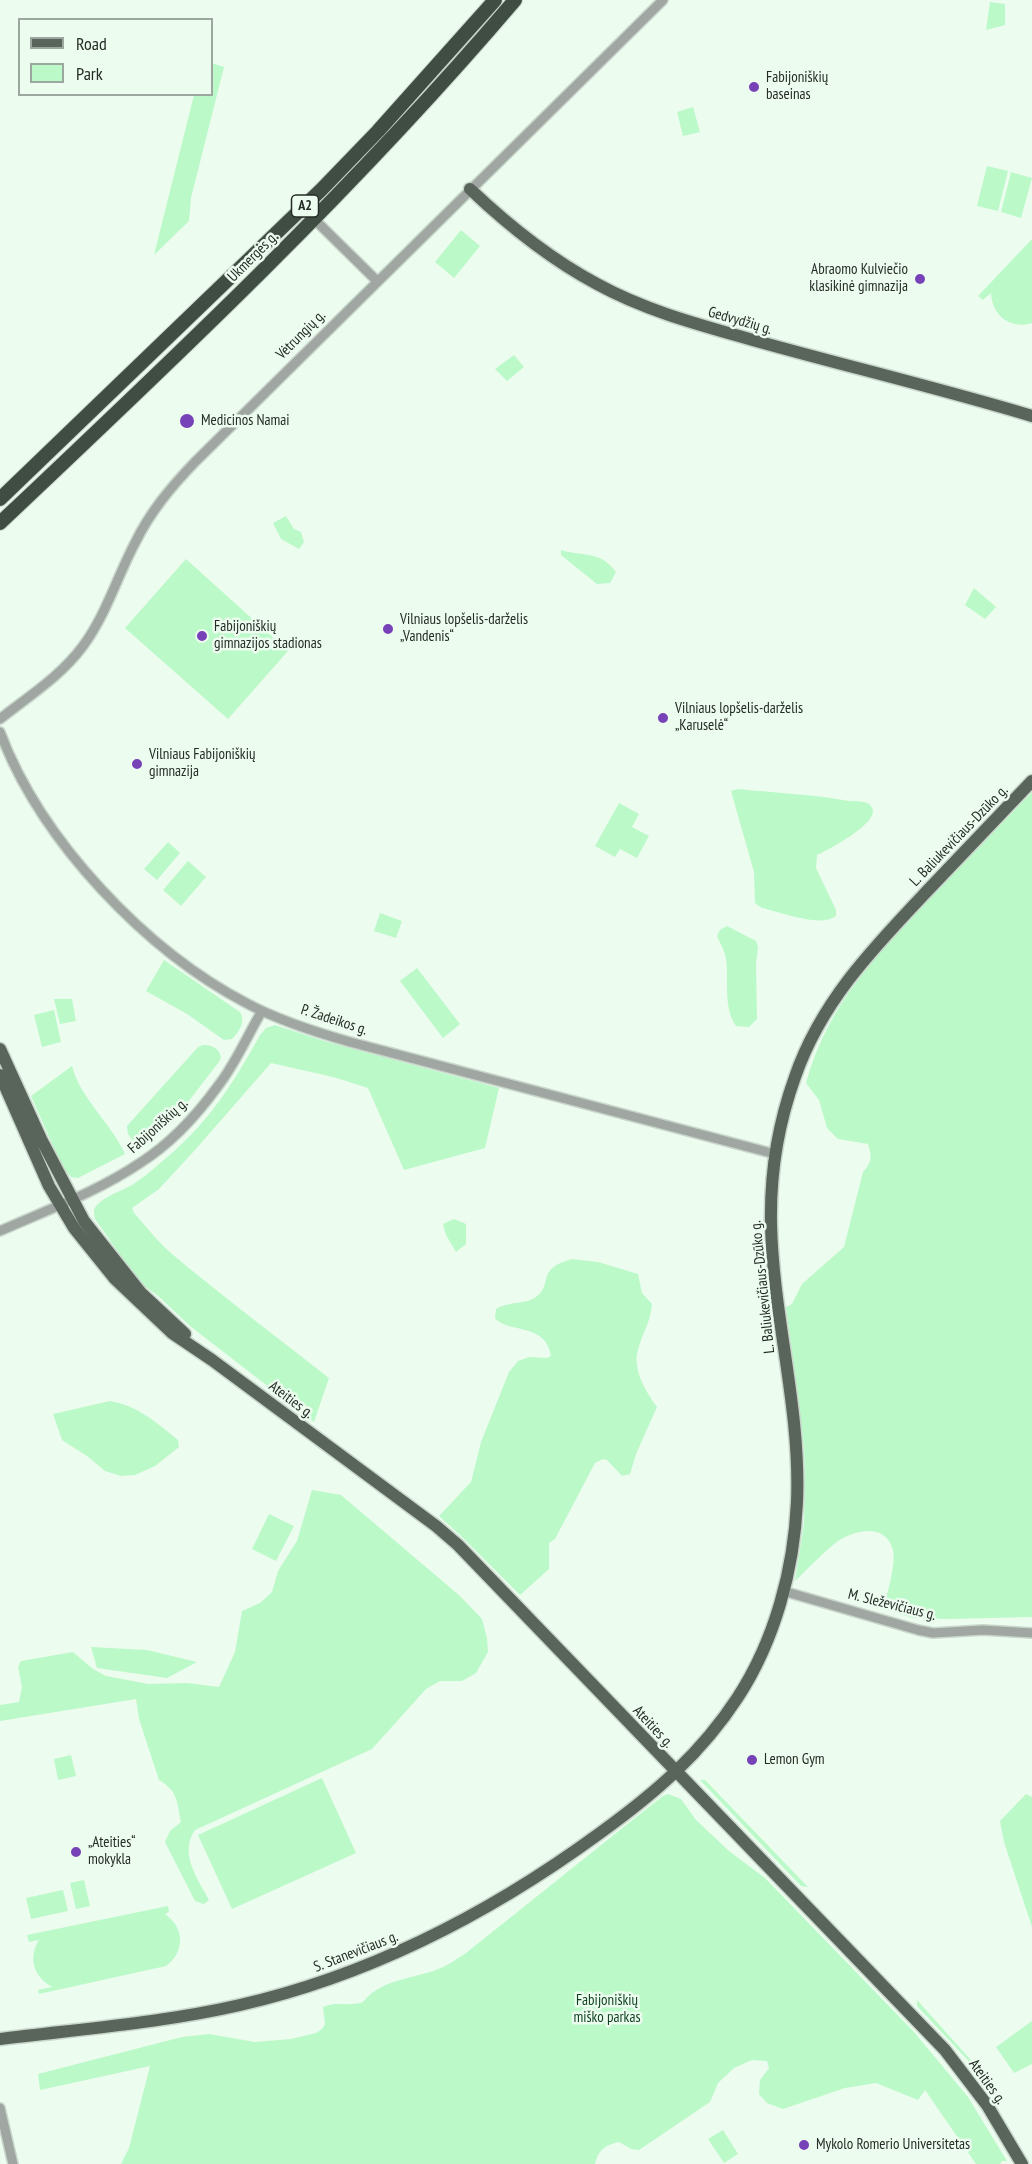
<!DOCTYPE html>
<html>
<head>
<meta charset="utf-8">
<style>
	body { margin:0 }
	#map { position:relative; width:1032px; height:2164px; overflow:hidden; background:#ecfcef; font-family:"PT Sans Narrow",sans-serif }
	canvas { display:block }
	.legend { position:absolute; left:18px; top:18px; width:195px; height:78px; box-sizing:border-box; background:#ecfcef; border:2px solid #9ca89f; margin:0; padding:8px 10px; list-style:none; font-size:18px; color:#252b26 }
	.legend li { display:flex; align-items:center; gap:12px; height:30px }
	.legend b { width:30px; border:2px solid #9ca89f }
</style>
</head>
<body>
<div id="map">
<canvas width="1032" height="2164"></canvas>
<ul class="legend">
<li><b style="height:8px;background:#59645b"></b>Road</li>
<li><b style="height:16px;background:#bcf9c9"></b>Park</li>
</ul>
</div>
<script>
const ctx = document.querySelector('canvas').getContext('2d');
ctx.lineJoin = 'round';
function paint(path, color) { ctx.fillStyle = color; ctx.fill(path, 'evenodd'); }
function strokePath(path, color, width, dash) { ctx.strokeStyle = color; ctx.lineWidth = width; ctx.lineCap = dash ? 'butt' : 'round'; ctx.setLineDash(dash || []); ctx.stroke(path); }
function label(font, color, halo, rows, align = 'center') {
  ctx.font = font + ' "PT Sans Narrow",sans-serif'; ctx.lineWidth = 5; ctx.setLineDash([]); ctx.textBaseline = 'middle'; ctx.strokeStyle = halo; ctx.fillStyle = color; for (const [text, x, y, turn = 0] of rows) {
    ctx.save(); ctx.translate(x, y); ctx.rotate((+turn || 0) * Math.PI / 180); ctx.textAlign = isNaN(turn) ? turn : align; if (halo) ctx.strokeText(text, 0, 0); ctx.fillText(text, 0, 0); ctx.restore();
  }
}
paint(new Path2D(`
	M990 2 1005 4V25L986 30Z
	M212 63 224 67 191 198 189 221 154 255 194 95 212 94Z
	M693 107 700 132 683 136 677 112Z
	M987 166 1008 171 998 211 977 206Z
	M1011 172 1032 178 1021 218 1001 212Z
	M461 230 480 246 454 278 435 262Z
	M1032 239V323C1010 330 992 315 991 293L983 300 978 296Z
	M514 355 524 367 507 381 495 369Z
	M286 516 294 529 301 532 304 542 299 549 281 539 273 523Z
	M561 550C584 557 600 550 616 572L610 583 597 584 561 555Z
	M186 559 288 651 228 719 125 628Z
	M974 588 996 607 985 619 965 605Z
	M738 789C775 793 812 794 849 801 854 801 862 801 867 803 893 817 826 851 817 855L816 868 836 910V916C820 928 781 912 762 908L755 903 754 872 731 791Z
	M1032 792V1617L950 1619 913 1618 883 1609C887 1594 896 1566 893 1550 886 1525 861 1529 843 1538 832 1543 806 1571 795 1581L804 1524 805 1476 804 1448 786 1307 792 1304 802 1284 844 1247 863 1172C872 1162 872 1157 868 1144L838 1139 827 1128 819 1100 806 1083C827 1005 879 952 933 895 966 861 999 826 1032 792Z
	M619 803 639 814 632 827 649 836 637 858 620 849 615 857 595 846Z
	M168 842 180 853 157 880 144 869Z
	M188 861 206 877 181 906 163 890Z
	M380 913 402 921 396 938 374 931Z
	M727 926 756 941 758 947 756 964 757 1019 749 1027 736 1026C723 1007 729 981 726 959 725 951 720 943 717 936L720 930Z
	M164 960 240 1012C246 1022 239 1032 232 1039L224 1040 187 1014 146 991Z
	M417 968 460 1024 443 1038 400 981Z
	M54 999H72L76 1021 60 1024Z
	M54 1010 61 1042 42 1047 34 1015Z
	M275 1025 324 1041 499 1088 485 1148 404 1170 368 1088 333 1077 271 1063 195 1150 159 1189 132 1208 134 1213C146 1226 158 1242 172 1254 223 1297 276 1336 329 1378L314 1422 190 1326 157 1295 140 1283 95 1219C94 1214 93 1210 96 1206 105 1196 121 1191 132 1185 141 1179 150 1172 158 1165 207 1125 230 1089 260 1035L266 1028Z
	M203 1045C212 1045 219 1048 221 1057L219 1062C201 1084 175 1123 152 1138 146 1142 141 1143 134 1142L128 1134 127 1126 198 1047Z
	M72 1066C80 1098 111 1123 125 1154L78 1178 71 1177 63 1168 31 1096Z
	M454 1219 466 1224V1244L456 1252 446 1235 443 1224Z
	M572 1259 598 1262 638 1274 642 1293 652 1304C651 1322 642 1333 638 1350 632 1369 646 1392 657 1407L636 1454 630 1474 622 1476 607 1460 603 1459 595 1463 555 1539 549 1543V1569L520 1595 460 1535 439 1516 471 1482 481 1442 509 1372 518 1361 529 1357 547 1358 551 1356C546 1322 508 1334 495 1318L496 1309C508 1301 525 1305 536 1297 554 1283 535 1269 572 1259Z
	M110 1401C137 1405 157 1423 178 1440L179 1447 155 1466 135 1475 121 1476 105 1471 87 1456 62 1440 53 1414Z
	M312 1490 341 1495 460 1596 482 1619 487 1638 488 1652 476 1673 462 1681H440L426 1689 372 1749 195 1830C179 1853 197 1878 209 1900L204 1904 195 1901 165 1842 170 1831 181 1822C177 1802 178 1791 159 1780L139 1719 136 1699 0 1721V1705L19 1702 22 1687 18 1667 21 1661 73 1652 93 1669 106 1676 148 1684 187 1683 219 1687 235 1652 242 1611 260 1603 272 1592 278 1571 297 1541Z
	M269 1514 294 1526 276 1561 252 1549Z
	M91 1647 147 1650 197 1662 167 1678 97 1668Z
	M71 1755 76 1776 58 1780 54 1759Z
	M322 1778 356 1853 232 1909 198 1835Z
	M700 1780H705L808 1887 801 1886Z
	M668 1794 681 1799 696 1820 729 1851 765 1878 914 2032 968 2097 1007 2161H1002L1000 2164H976L925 2090 918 2100 876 2083 845 2088 783 2109 767 2103 759 2094 760 2080 769 2068 767 2061 752 2060 734 2068 718 2083 710 2102 639 2150 631 2149 619 2142C605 2145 598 2150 595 2164H121L129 2148 150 2066 40 2090 38 2074 182 2037 209 2034 255 2042 291 2039 316 2033 322 2029 325 2024 323 2007C337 2001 349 2007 363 2002 382 1978 415 1979 441 1968 450 1964 458 1958 466 1953L635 1818 663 1796Z
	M1026 1794 1032 1797V1927L1004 1842 1000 1821Z
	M84 1880 90 1906 76 1909 70 1883Z
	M63 1890 68 1911 31 1919 26 1898Z
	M168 1906 169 1912 165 1914C185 1928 185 1952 166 1966L39 1994 38 1990 52 1987C33 1976 28 1958 39 1940L29 1942 27 1935Z
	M917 2000 978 2068V2071L917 2006Z
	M1032 2021V2064L1014 2073 996 2047Z
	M723 2130 738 2154 724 2163 708 2139Z`), '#bcf9c9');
const minor = new Path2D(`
	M314 219 377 281
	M0 719C29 696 61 676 83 646 106 615 117 577 135 543 150 512 171 487 195 462L663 0
	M0 732C41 841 146 951 248 1004 280 1021 315 1032 350 1042L775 1154
	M0 1231C47 1210 97 1192 140 1163 170 1144 197 1115 218 1086 236 1063 247 1036 262 1011
	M783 1591 918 1630 933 1633 983 1630 1032 1633
	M0 2108 13 2164`);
const major = new Path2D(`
	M470 189C509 226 550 259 597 284 648 312 704 326 760 342 850 367 942 389 1032 416
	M0 1049 41 1139 84 1221 141 1293 185 1334
	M0 1075 49 1186 74 1228 115 1279 172 1333 212 1360 436 1526 458 1545 945 2050 987 2105 1022 2164
	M0 2039C79 2029 162 2023 240 2005 371 1975 492 1912 600 1833 654 1794 701 1754 738 1697 775 1640 794 1569 797 1502 801 1409 773 1317 771 1224 770 1174 778 1124 795 1077 821 1001 875 946 929 889 963 853 998 817 1032 781`);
const highway = new Path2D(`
	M0 499 321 190 378 131 495 0
	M0 523C178 355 356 187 515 0`);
strokePath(minor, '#c8d6cb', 12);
strokePath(major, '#c8d6cb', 15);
strokePath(highway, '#c8d6cb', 16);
strokePath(minor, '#a0a6a1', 9);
strokePath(major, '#59645b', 12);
strokePath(highway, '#404d42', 14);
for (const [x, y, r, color] of [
	[754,87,6,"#7741b8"],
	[920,279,6,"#7741b8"],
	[187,421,8,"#7741b8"],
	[388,629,6,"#7741b8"],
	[202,636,6,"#7741b8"],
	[663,718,6,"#7741b8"],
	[137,764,6,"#7741b8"],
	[752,1760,6,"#7741b8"],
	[76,1852,6,"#7741b8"],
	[804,2145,6,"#7741b8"]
]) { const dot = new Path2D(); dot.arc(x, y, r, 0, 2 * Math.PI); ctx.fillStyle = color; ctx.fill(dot); strokePath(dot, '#ecfcef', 2); }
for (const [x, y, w] of [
	[305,206,27]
]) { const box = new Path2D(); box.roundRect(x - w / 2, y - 11, w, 22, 4.5); ctx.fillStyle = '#ecfcef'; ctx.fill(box); strokePath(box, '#252b26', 1.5); }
label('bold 14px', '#252b26', null, [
	["A2",305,206]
]);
label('15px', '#252b26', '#ecfcef', [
	["Fabijoniškių",766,78],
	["baseinas",766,95],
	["Abraomo Kulviečio",908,270,"right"],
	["klasikinė gimnazija",908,287,"right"],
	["Medicinos Namai",201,421],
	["Vilniaus lopšelis-darželis",400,620],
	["„Vandenis“",400,637],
	["Fabijoniškių",214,627],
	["gimnazijos stadionas",214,644],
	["Vilniaus lopšelis-darželis",675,709],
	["„Karuselė“",675,726],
	["Vilniaus Fabijoniškių",149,755],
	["gimnazija",149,772],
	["Lemon Gym",764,1760],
	["„Ateities“",88,1843],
	["mokykla",88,1860],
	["Mykolo Romerio Universitetas",816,2145]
], 'left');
label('15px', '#252b26', '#ecfcef', [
	["Ukmergės g.",253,257,-45],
	["Gedvydžių g.",740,321,16],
	["Vėtrungių g.",301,335,-45],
	["L. Baliukevičiaus-Dzūko g.",959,836,-46],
	["P. Žadeikos g.",334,1020,18],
	["Fabijoniškių g.",158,1126,-42],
	["L. Baliukevičiaus-Dzūko g.",763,1287,-96],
	["Ateities g.",291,1400,37],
	["M. Sleževičiaus g.",892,1605,14],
	["Ateities g.",653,1727,47],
	["S. Stanevičiaus g.",356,1952,-21],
	["Ateities g.",987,2082,54]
]);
label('15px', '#0b3f1e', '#ecfcef', [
	["Fabijoniškių",607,2001],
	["miško parkas",607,2018]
]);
</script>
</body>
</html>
